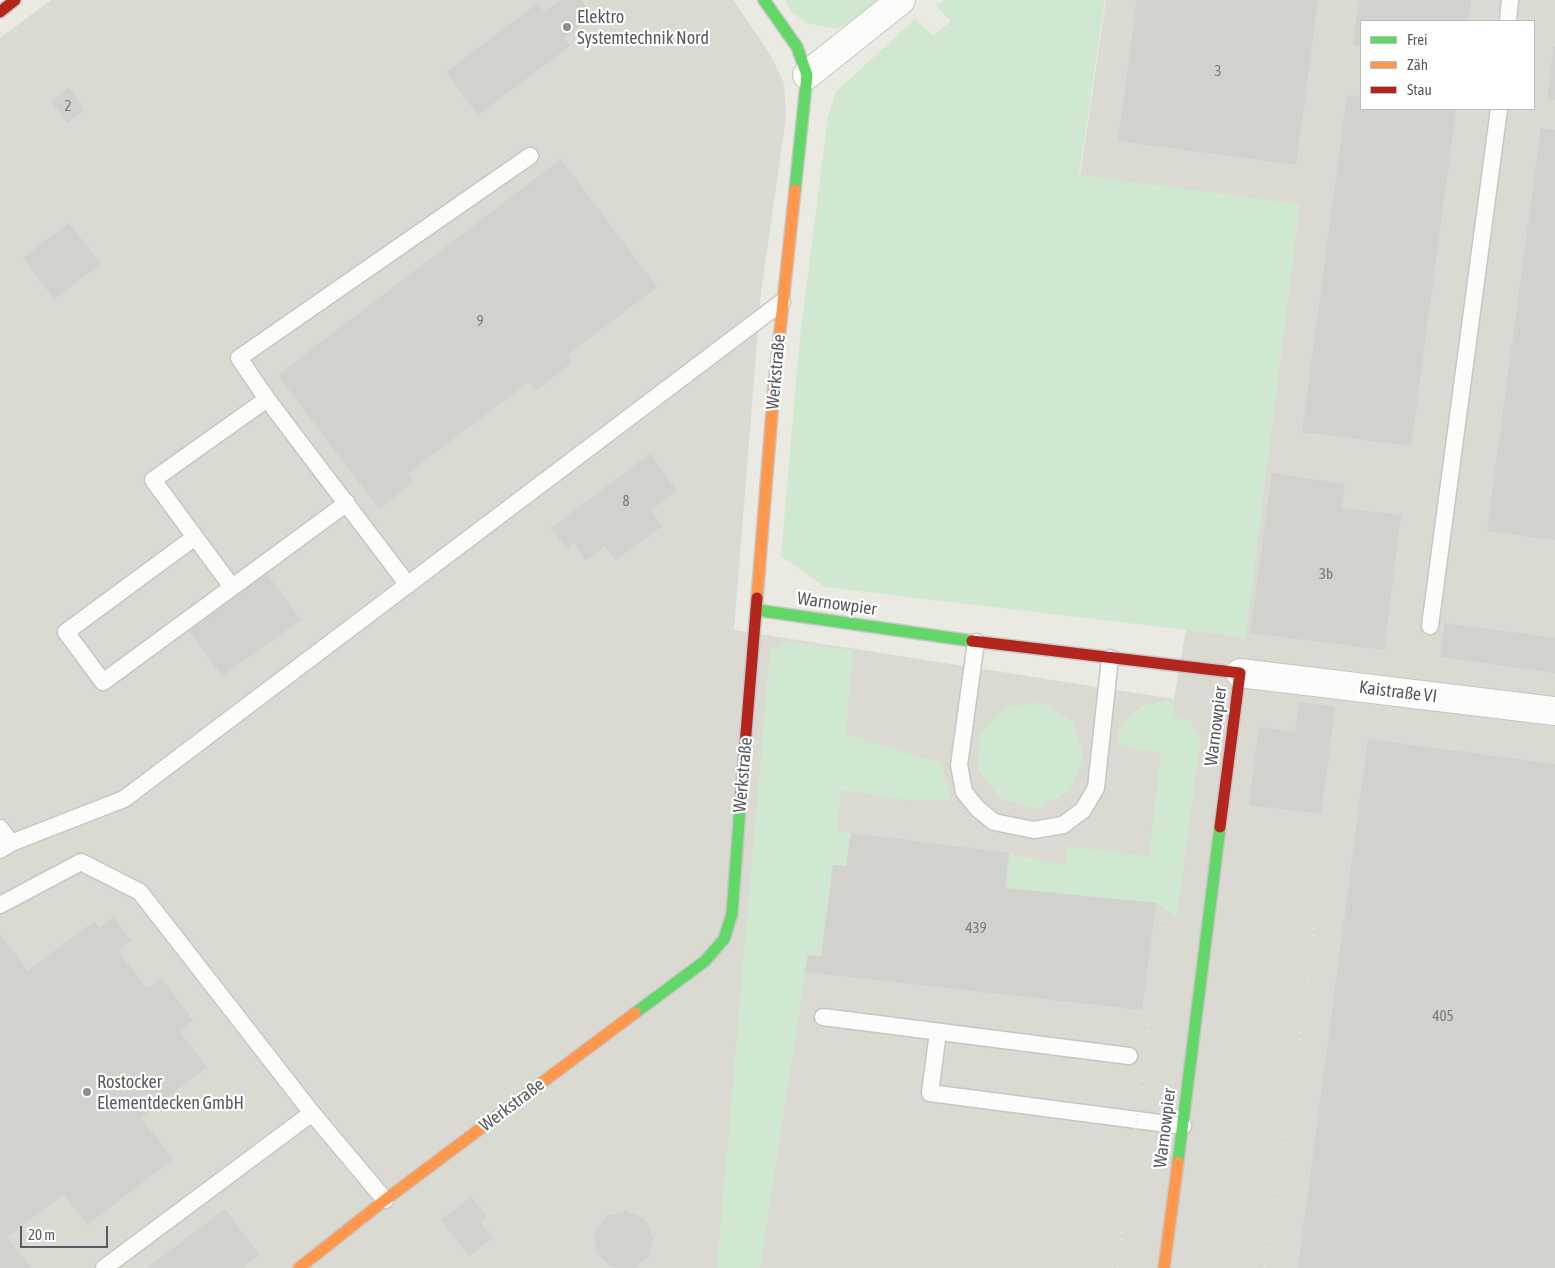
<!DOCTYPE html>
<html>
<head>
<meta charset="utf-8">
<style>
	body { margin:0 }
	#map { position:relative; width:1555px; height:1268px; overflow:hidden; background:#eae9e2; font-family:"Asap Condensed",sans-serif }
	canvas { display:block }
	.legend { position:absolute; left:1360px; top:20px; width:175px; height:90px; box-sizing:border-box; background:#fff; border:1px solid #bcbdc0; margin:0; padding:6px 9px; list-style:none; font-size:15px; color:#585b62 }
	.legend li { display:flex; align-items:center; gap:10px; height:25px }
	.legend b { width:25px; border:1px solid #bcbdc0 }
	.scale { position:absolute; left:20px; top:1226px; width:88px; height:22px; box-sizing:border-box; border:2px solid #585b62; border-top:0; padding-left:6px; font-size:15px; line-height:18px; white-space:nowrap; color:#585b62; -webkit-text-stroke:4px #fff; paint-order:stroke }
</style>
</head>
<body>
<div id="map">
<canvas width="1555" height="1268"></canvas>
<ul class="legend">
<li><b style="height:6px;background:#63d668"></b>Frei</li>
<li><b style="height:6px;background:#ff974d"></b>Zäh</li>
<li><b style="height:6px;background:#b3261e"></b>Stau</li>
</ul>
<div class="scale">20 m</div>
</div>
<script>
const ctx = document.querySelector('canvas').getContext('2d');
ctx.lineJoin = 'round';
function paint(path, color) { ctx.fillStyle = color; ctx.fill(path, 'evenodd'); }
function strokePath(path, color, width, dash) { ctx.strokeStyle = color; ctx.lineWidth = width; ctx.lineCap = dash ? 'butt' : 'round'; ctx.setLineDash(dash || []); ctx.stroke(path); }
function label(font, color, halo, rows, align = 'center') {
  ctx.font = font + ' "Asap Condensed",sans-serif'; ctx.lineWidth = 4.5; ctx.setLineDash([]); ctx.textBaseline = 'middle'; ctx.strokeStyle = halo; ctx.fillStyle = color; for (const [text, x, y, turn = 0] of rows) {
    ctx.save(); ctx.translate(x, y); ctx.rotate((+turn || 0) * Math.PI / 180); ctx.textAlign = isNaN(turn) ? turn : align; if (halo) ctx.strokeText(text, 0, 0); ctx.fillText(text, 0, 0); ctx.restore();
  }
}
paint(new Path2D(`
	M51 0H733L770 54 784 83 786 117 761 292 734 630 1174 699 1186 630 1245 637 1080 177 1106 0H1555V1268H0V38ZM1361 21H1534V109H1361Z`), '#dad9d2');
paint(new Path2D(`
	M785 0H884L869 12 836 29 806 23 791 11Z
	M944 0H1105L1079 175 1300 204 1246 637 825 587 781 556 800 337 828 117 836 92 915 19 933 36 951 21 936 6Z
	M786 642 853 650 846 734 941 763 952 801 906 800 841 790 837 832 851 833 846 866 833 865 821 957 808 956 760 1268H717L770 650Z
	M1174 699V715L1190 721 1201 737 1177 917 1156 903 1005 888 1009 853 1066 866 1067 846 1149 856 1161 752 1122 747 1118 741V731L1127 718 1142 706Z
	M1042 702 1073 722 1084 757 1070 791 1037 808 1001 799 978 770 980 734 1005 707Z`), '#cfe8cf');
paint(new Path2D(`
	M560 0H581L593 16 564 38 570 46 478 115 446 72 538 3 544 12Z
	M1137 0H1318L1296 165 1118 141Z
	M1359 0H1471L1468 21H1361V46L1353 45Z
	M1554 47H1555V100L1547 99Z
	M69 88 85 110 67 123 51 101Z
	M1347 95 1361 97V109L1456 110 1411 446 1302 432Z
	M1541 128 1555 130V540L1487 531Z
	M561 159 657 287 567 355 572 362 536 391 529 382 408 473 414 481 379 509 278 375Z
	M69 223 101 264 54 299 23 258Z
	M650 454 677 491 651 510 662 526 616 560 605 546 586 560 574 543 567 549 551 528Z
	M1272 473 1345 484 1342 508 1401 515 1384 650 1250 633Z
	M267 574 301 620 222 676 189 631Z
	M1445 623 1555 638V673L1440 657Z
	M1299 702 1335 707 1321 814 1249 805 1259 727 1295 732Z
	M1368 739 1555 764V1268H1298Z
	M851 833 1009 853 1005 888 1156 903 1142 1010 805 972 808 955 821 957 833 865 846 866Z
	M113 917 131 940 118 951 147 989 161 978 193 1020 179 1031 207 1067 141 1118 173 1159 87 1225 64 1194 7 1237 31 1268H0V934L28 971 94 921 99 928Z
	M471 1197 487 1216 480 1222 493 1238 469 1256 441 1220Z
	M225 1209 259 1255 242 1268H147Z
	M626 1211 645 1219 653 1238 648 1258 633 1268 611 1267 596 1252 595 1232 607 1216Z`), '#d1d1cd');
const lane = new Path2D(`
	M1508 21 1510 0
	M195 537 66 632 103 682 347 503
	M408 585 267 399 239 358 530 156
	M232 587 153 480 267 399
	M1430 626 1499 109
	M976 642 959 765 964 792 977 808 994 822 1034 830 1063 825 1083 810 1096 788 1110 658
	M0 828 11 843
	M0 850 11 843 124 799 782 302
	M0 905 81 862 140 892 312 1113
	M823 1017 1129 1056
	M938 1032 930 1093 1183 1126
	M104 1268 312 1113 385 1200`);
const street = new Path2D(`
	M807 75 901 0
	M1240 673 1555 711`);
const fast = new Path2D(`
	M764 0 797 47 807 75 795 190
	M756 610 972 641
	M635 1013 705 961 724 939 732 914 741 795
	M1178 1162 1220 827`);
const slow = new Path2D(`
	M757 598 774 387 795 190
	M299 1268 385 1200 635 1013
	M1164 1268 1178 1162`);
const jam = new Path2D(`
	M0 12 15 0
	M972 641 1240 673 1220 827
	M741 795 757 598`);
strokePath(lane, '#c7c6c5', 19);
strokePath(street, '#c7c6c5', 30);
strokePath(fast, '#c7c7c7', 14);
strokePath(slow, '#c7c7c7', 14);
strokePath(jam, '#c7c7c7', 14);
strokePath(lane, '#fcfcfb', 16);
strokePath(street, '#fcfcfb', 28);
strokePath(fast, '#63d668', 11);
strokePath(slow, '#ff974d', 11);
strokePath(jam, '#b3261e', 11);
strokePath(new Path2D(`
	M1117 1268 1184 765
	M1263 1268 1274 1220 1328 836`), '#e2e2e1', 4, [1, 6]);
for (const [x, y, r, color] of [
	[567,27,5,"#8b8d8f"],
	[87,1092,5,"#8b8d8f"]
]) { const dot = new Path2D(); dot.arc(x, y, r, 0, 2 * Math.PI); ctx.fillStyle = color; ctx.fill(dot); strokePath(dot, '#fff', 2); }
label('15px', '#787a7e', null, [
	["3",1218,71],
	["2",68,106],
	["9",480,321],
	["8",626,501],
	["3b",1326,574],
	["439",976,928],
	["405",1443,1016]
]);
label('18px', '#585b62', '#fff', [
	["Elektro",577,17],
	["Systemtechnik Nord",577,38],
	["Rostocker",97,1082],
	["Elementdecken GmbH",97,1103]
], 'left');
label('18px', '#585b62', '#fff', [
	["Werkstraße",776,372,-85],
	["Warnowpier",837,604,8],
	["Kaistraße VI",1398,692,7],
	["Warnowpier",1216,726,-83],
	["Werkstraße",743,775,-85],
	["Werkstraße",512,1105,-37],
	["Warnowpier",1165,1128,-83]
]);
</script>
</body>
</html>
